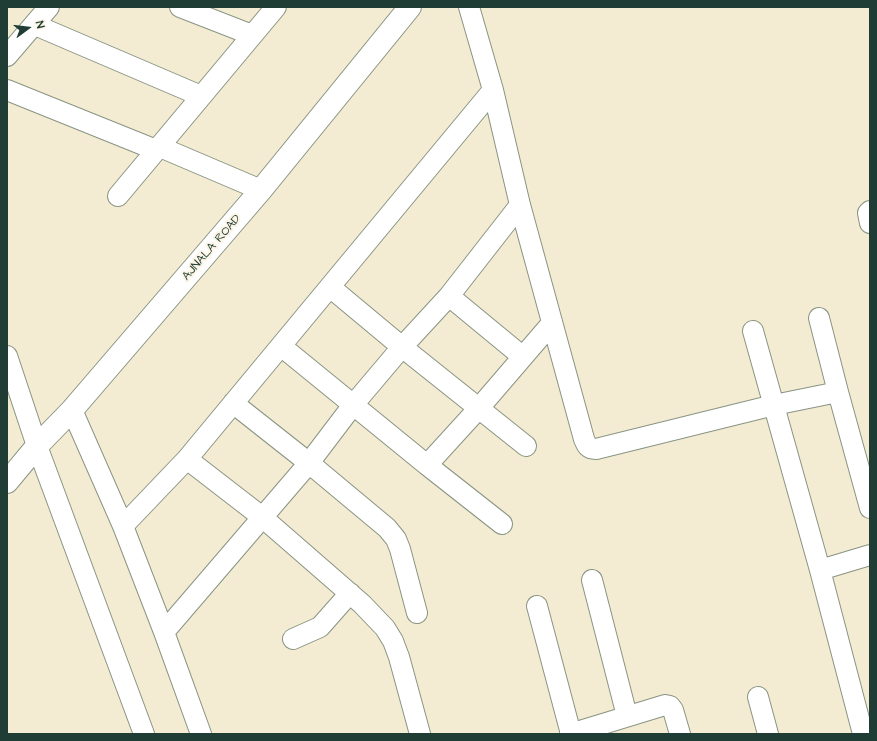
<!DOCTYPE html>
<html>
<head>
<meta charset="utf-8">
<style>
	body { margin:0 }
	#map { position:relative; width:877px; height:741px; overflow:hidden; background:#f3ecd2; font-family:"Architects Daughter",sans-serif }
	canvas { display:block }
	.frame { position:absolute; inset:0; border:8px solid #1f3d34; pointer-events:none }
	.north { position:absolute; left:8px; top:8px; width:40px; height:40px; -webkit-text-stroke:3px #fcf5e5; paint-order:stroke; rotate:75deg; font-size:11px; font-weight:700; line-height:16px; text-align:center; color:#1f3d34 }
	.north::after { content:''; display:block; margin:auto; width:14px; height:18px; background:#1f3d34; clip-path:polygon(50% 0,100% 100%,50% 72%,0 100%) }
</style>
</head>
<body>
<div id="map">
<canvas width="877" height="741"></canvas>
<div class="frame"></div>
<div class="north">N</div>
</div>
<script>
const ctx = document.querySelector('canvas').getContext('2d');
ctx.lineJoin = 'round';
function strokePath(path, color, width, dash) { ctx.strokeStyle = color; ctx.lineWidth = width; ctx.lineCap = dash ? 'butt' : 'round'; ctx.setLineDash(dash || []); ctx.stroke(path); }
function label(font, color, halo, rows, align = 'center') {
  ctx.font = font + ' "Architects Daughter",sans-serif'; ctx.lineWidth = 4; ctx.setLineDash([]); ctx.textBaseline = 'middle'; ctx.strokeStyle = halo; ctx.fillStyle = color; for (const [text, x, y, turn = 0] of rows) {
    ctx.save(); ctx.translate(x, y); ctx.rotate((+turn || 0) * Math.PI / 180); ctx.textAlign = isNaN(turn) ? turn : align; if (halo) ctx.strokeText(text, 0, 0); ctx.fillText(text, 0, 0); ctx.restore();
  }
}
const minor = new Path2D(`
	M180 7 252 35
	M469 7 493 90 520 205 584 439C587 446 588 449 596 449L774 405 838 392
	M35 25 201 96
	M7 56 49 7
	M7 90 156 150
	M160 147 261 190
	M118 196 276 7
	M870 211 868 213 870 223
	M330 287 402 347 526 446
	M449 296 523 357
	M819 318 838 392 870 508
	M753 331 820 570 863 734
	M281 346 427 465 479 408 552 323
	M7 356 37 446 144 734
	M233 403 309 463 387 528 396 539 400 549 417 613
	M72 410 123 526 164 632 201 734
	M187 459 262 517 362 604 385 628 393 641 399 657 420 734
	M427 465 502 524
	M123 526 187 459 493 90
	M820 570 870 555
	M592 580 627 716
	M537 606 571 734
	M164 632 309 463 353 405 402 347 449 296 520 205
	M293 639 320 627 350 593
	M758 697 768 734
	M570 734 665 705 670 706 673 710 680 734`);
const highway = new Path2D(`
	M7 482 37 446 72 410 261 190 410 7`);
strokePath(minor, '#899483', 22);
strokePath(highway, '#899483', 24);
strokePath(minor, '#fff', 20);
strokePath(highway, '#fff', 22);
label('12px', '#1f3d34', '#fcf5e5', [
	["AJNALA ROAD",212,248,-49]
]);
</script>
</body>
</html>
